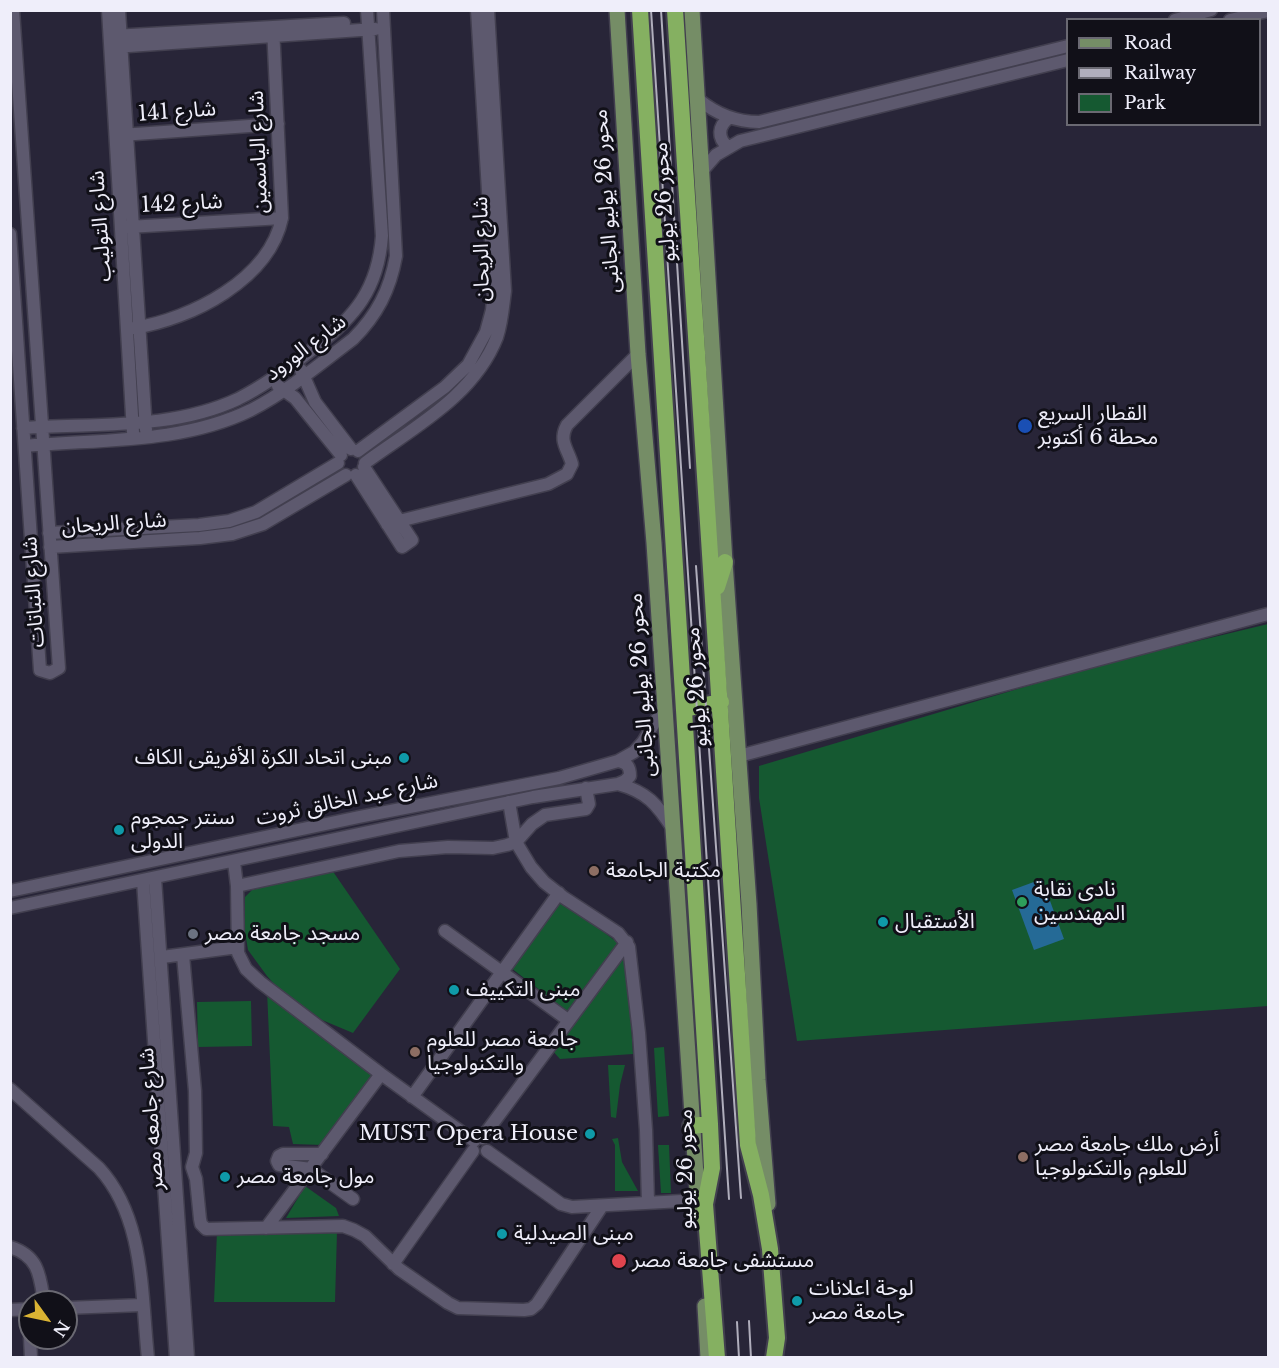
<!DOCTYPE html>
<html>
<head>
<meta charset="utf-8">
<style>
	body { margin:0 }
	#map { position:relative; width:1279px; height:1368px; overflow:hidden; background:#282538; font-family:"Libre Baskerville",serif }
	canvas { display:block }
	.frame { position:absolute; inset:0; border:12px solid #efeefa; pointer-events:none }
	.legend { position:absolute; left:1066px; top:18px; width:195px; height:108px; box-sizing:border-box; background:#111018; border:2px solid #6a6972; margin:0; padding:8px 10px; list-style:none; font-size:18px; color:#efeefa }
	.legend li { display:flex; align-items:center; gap:12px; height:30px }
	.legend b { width:30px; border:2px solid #6a6972 }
	.north { position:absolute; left:18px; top:1290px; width:60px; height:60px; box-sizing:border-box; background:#111018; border:2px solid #6a6972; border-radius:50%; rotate:123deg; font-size:16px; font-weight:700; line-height:24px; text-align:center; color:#efeefa }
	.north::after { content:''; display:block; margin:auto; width:21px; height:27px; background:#dab333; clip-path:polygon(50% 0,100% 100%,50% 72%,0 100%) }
</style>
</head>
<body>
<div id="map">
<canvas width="1279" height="1368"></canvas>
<div class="frame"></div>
<ul class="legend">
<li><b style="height:8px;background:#758d66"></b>Road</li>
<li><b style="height:8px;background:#b0aebc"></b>Railway</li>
<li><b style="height:16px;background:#155931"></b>Park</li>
</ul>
<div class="north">N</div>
</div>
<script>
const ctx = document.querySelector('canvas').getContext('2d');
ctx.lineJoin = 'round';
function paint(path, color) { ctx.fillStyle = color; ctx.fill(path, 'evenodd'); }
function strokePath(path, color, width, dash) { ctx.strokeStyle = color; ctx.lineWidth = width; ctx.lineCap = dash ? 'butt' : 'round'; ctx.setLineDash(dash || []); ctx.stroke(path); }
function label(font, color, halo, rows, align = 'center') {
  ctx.font = font + ' "Libre Baskerville","Noto Sans Arabic",serif'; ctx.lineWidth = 6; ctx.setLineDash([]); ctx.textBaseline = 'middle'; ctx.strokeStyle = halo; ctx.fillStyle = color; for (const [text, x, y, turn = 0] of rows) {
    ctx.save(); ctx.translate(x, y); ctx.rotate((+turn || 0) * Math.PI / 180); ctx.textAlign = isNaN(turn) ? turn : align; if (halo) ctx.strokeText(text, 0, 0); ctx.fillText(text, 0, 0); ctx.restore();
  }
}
paint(new Path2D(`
	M1268 624V1006L797 1041 759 798V766L1098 665Z
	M332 870 400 969 353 1033 322 1020 276 986 267 976 248 950 245 932V897L252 890Z
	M565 902 618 943 567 1011 511 968 553 907Z
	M626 951 633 1054 560 1059 550 1048Z
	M267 991 372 1075 323 1145 293 1144 289 1127 273 1126Z
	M251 1001 252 1046 198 1047 197 1002Z
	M664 1047 669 1116 658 1117 654 1048Z
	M608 1065H625L620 1085 616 1118 611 1117Z
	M618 1138 622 1162 638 1191H615V1145L612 1139Z
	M658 1145H669L671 1193H661Z
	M305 1186 336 1208 339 1216 286 1218Z
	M217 1232H337L335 1302H214Z`), '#155931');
paint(new Path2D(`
	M1042 879 1064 939 1034 950 1012 890Z`), '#256a96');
const minor = new Path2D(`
	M108 10 133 432
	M119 10 146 430
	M1175 20 1211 10
	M1230 20 1268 11
	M113 36 344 23
	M114 47 375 29
	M698 99C716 114 736 122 759 122L1068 46
	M121 135 278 124
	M728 147C717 138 718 126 729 118
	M702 171 716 155 740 141 1068 60
	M128 227 282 218
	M10 234 40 670 50 673 59 668 13 10
	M134 328C191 319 269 280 282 218L273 27
	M301 370 315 402 351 449
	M278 386 295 398 341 455
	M23 428C95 423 172 430 238 399 266 385 290 367 314 348 355 317 378 289 382 236L367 10
	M25 446C100 439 181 444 251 410 288 391 320 364 353 339 377 315 390 290 396 256L383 10
	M358 451 445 387 468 365 486 332 492 310 494 290 477 10
	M365 463C414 427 474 396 497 337 502 322 503 306 505 291L488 10
	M356 475 402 547 412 540 364 467
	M387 524 548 484 567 474 572 464C568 449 558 441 567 425L638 354
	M49 533 199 525 229 521 256 512 338 463
	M50 547 200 538 232 534 263 524 346 475
	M739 756 1268 614
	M618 784 625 781 630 776C630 766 627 763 618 761
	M509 802 516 842 531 867 544 882 563 897 618 933 629 947 639 1033 646 1130 648 1202
	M234 862 237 886 238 953 246 969 260 982 381 1074 474 1141
	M155 878 188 1358
	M143 881 176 1358
	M237 886 399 851 448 847 493 848 507 845 516 842 532 824 545 815 586 809 589 804 586 788
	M10 891 359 817 559 778 618 761 634 752 643 742 665 705
	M10 908 533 797 618 784C647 792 657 804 673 829
	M445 931 568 1020
	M183 955 195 1091 196 1153 192 1167 196 1179 200 1219 201 1224 206 1229 343 1226 354 1230 365 1236 399 1269 448 1303 458 1308 524 1310 531 1309 537 1304 602 1206
	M162 957 238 947
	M10 1089 99 1168C145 1218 141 1294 148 1358
	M412 1097 559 893
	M482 1138 627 942
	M487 1151 561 1204 572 1207 682 1201
	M322 1154H283L279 1156 277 1161 279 1165 311 1169 353 1199
	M266 1228 381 1074
	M10 1247C39 1256 40 1276 44 1302
	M393 1264 473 1151
	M66 1308 142 1305
	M29 1309 30 1330
	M10 1310 30 1309
	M30 1338 31 1358`);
const major = new Path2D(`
	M617 10 638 354 654 543 699 1220
	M692 10 725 562 749 904 758 1080 768 1204
	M705 1306 708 1358`);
const highway = new Path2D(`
	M640 10 710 1124 712 1168 705 1204 717 1358
	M675 10 748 1145 761 1195 770 1249 777 1338 774 1358
	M717 587 725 562
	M684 709 721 702
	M691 1126 710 1124`);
strokePath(minor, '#423f4f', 15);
strokePath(major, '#423f4f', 18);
strokePath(highway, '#423f4f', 20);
strokePath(minor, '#5d596e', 12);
strokePath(major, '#758d66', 15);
strokePath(highway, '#85b061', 16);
strokePath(new Path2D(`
	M651 10 729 1199
	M661 10 690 468
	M696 566 741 1198
	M749 1321 751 1358
	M737 1322 739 1358`), '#b0aebc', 2);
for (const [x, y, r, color] of [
	[1025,426,8,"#1a4fb4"],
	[404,758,6,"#0f9aa8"],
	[119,830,6,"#0f9aa8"],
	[594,871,6,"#8d6e63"],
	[1022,902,6,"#2e9e5b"],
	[883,922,6,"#0f9aa8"],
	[193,934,6,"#6b7280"],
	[454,990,6,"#0f9aa8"],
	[415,1052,6,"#8d6e63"],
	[590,1134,6,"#0f9aa8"],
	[1023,1157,6,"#8d6e63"],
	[225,1177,6,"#0f9aa8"],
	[502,1234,6,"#0f9aa8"],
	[619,1261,8,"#e0444e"],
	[797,1301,6,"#0f9aa8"]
]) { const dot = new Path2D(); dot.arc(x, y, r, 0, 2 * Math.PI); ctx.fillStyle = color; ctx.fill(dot); strokePath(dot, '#111018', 2); }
label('21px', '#efeefa', '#111018', [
	["شارع 141",177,112,-4],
	["شارع الياسمين",259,152,-92],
	["محور 26 يوليو الجانبى",607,201,-94],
	["محور 26 يوليو",665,202,-94],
	["شارع 142",182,204,-3],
	["شارع التوليب",101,226,-94],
	["شارع الريحان",482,249,-91],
	["شارع الورود",306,348,-37],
	["شارع الريحان",114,524,-4],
	["شارع النباتات",34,592,-94],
	["محور 26 يوليو الجانبى",642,685,-94],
	["محور 26 يوليو",697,687,-94],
	["شارع عبد الخالق ثروت",347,800,-12],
	["شارع جامعه مصر",152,1119,-94],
	["محور 26 يوليو",686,1169,-90]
]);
label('21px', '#efeefa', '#111018', [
	["القطار السريع",1038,414],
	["محطة 6 أكتوبر",1038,438],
	["مبنى اتحاد الكرة الأفريقى الكاف",392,758,"right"],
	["سنتر جمجوم",131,818],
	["الدولى",131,842],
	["مكتبة الجامعة",606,871],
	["نادى نقابة",1034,890],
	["المهندسين",1034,914],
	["الأستقبال",895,922],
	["مسجد جامعة مصر",205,934],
	["مبنى التكييف",466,990],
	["جامعة مصر للعلوم",427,1040],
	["والتكنولوجيا",427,1064],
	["MUST Opera House",578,1134,"right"],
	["أرض ملك جامعة مصر",1035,1145],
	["للعلوم والتكنولوجيا",1035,1169],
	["مول جامعة مصر",237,1177],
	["مبنى الصيدلية",514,1234],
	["مستشفى جامعة مصر",632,1261],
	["لوحة اعلانات",809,1289],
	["جامعة مصر",809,1313]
], 'left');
</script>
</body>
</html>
